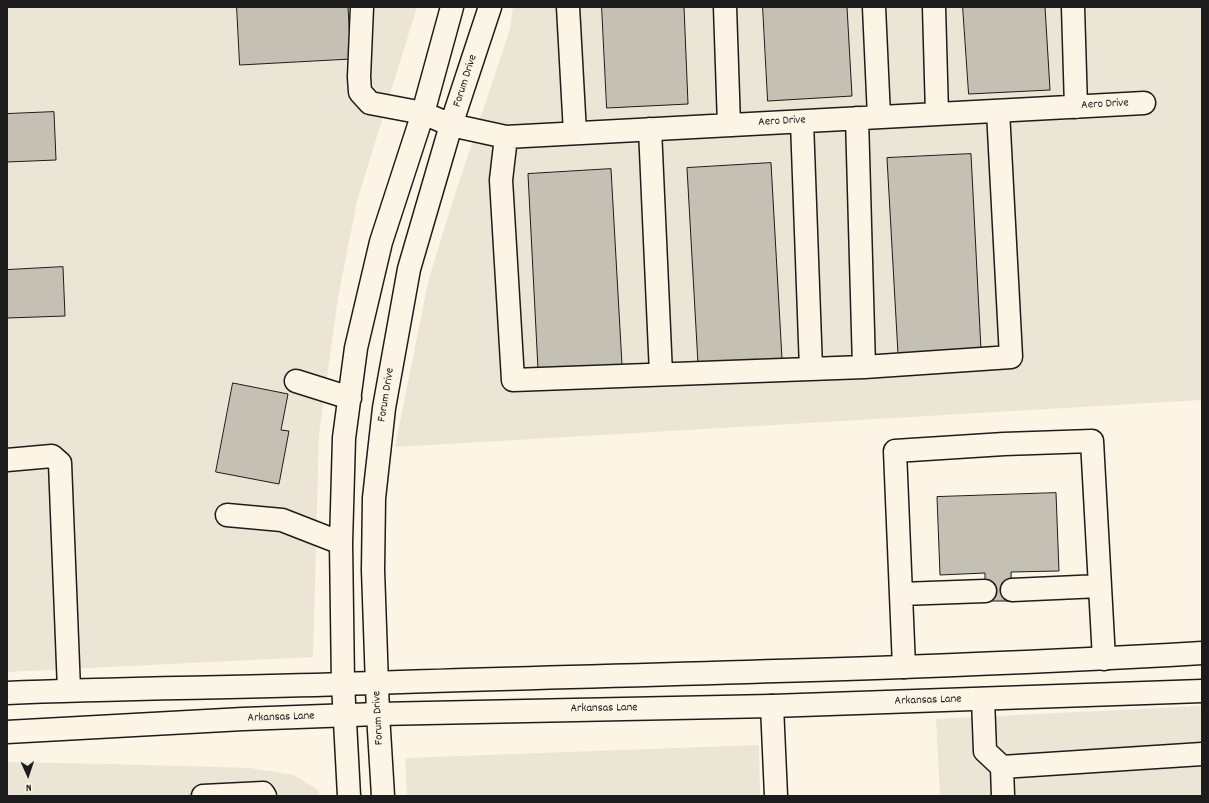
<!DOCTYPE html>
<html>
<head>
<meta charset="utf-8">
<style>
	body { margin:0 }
	#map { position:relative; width:1209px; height:803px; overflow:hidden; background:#fcf5e5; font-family:Dekko,sans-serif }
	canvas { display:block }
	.frame { position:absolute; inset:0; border:8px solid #1c1c1c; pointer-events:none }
	.north { position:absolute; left:8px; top:755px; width:40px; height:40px; -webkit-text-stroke:3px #fcf5e5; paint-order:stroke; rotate:177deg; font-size:11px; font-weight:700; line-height:16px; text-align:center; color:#1c1c1c }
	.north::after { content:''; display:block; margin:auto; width:14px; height:18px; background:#1c1c1c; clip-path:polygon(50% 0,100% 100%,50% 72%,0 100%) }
</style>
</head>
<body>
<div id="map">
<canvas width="1209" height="803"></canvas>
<div class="frame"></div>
<div class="north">N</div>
</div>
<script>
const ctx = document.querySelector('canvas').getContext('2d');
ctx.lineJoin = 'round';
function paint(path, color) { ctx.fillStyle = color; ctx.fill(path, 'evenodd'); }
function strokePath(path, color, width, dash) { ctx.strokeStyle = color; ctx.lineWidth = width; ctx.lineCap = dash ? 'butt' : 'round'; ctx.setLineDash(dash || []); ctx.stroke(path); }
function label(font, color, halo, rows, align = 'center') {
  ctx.font = font + ' Dekko,sans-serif'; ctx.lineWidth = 3; ctx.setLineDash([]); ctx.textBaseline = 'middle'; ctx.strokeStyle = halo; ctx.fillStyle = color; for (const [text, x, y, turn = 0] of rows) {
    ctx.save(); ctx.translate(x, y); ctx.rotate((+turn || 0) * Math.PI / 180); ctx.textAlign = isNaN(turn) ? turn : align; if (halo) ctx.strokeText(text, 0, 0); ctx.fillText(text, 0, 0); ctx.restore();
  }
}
paint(new Path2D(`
	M7 7H417L357 201 338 298 319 434 313 657 7 672Z
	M513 7H1202V400L395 447 429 278 453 200 510 29Z
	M1202 706V796H940L936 719Z
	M759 745 760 796H407L405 758Z
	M7 762 110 764 250 768 294 775 318 790 319 796H7Z`), '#ebe5d6');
const building = new Path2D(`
	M237 7H348L351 59 240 65Z
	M602 7H684L688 104 607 108Z
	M763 7H847L852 96 768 101Z
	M963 7H1045L1050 90 969 94Z
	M54 112 56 160 7 162V114Z
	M971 154 981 350 898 354 887 158Z
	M771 163 782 359 698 364 687 168Z
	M611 169 622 365 538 369 528 174Z
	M63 267 65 316 7 318V270Z
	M233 383 288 394 281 430 289 431 279 484 216 472Z
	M1056 493 1059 571 1011 572 1012 601H985V573L940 575 937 497Z`);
paint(building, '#c4c0b3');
strokePath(building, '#1c1c1c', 1);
const minor = new Path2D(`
	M362 7 359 77 360 92 370 103 423 113 451 125 506 137 1144 103
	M568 7 575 133
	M725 7 729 125
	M874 7 879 117
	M934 7 937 114
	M1073 7 1076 107
	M802 122 811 369
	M650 129 661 374
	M506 137 501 180 513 380 864 367 857 118
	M864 367 1011 357 998 111
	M296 381 350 398
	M7 460 52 456 60 463 69 690
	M227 515 282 520 341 543
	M1012 590 1100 586
	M901 594 985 591
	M904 667 895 451 1004 444 1092 441 1104 659
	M983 699 985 751 1002 767 1003 796
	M772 706 776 796
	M1002 767 1202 754
	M203 796 263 793 265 796
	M349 796 343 684 341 543 344 438 356 348 381 242 423 113 452 7
	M383 796 378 714 373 570 374 498 384 408 409 269 451 125 490 7`);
const major = new Path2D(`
	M7 693C119 688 231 688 343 684 630 674 916 670 1202 653
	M7 732 243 719 378 714 772 706 1202 691`);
strokePath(minor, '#1c1c1c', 25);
strokePath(major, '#1c1c1c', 25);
strokePath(minor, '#fcf5e5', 22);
strokePath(major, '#fcf5e5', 22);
label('12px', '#1c1c1c', '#fcf5e5', [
	["Forum Drive",466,81,-72],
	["Aero Drive",1105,105,-3],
	["Aero Drive",782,122,-3],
	["Forum Drive",387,395,-81],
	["Arkansas Lane",928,701,-2],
	["Arkansas Lane",604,709,-1],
	["Arkansas Lane",281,718,-2],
	["Forum Drive",379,718,-93]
]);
</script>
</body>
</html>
